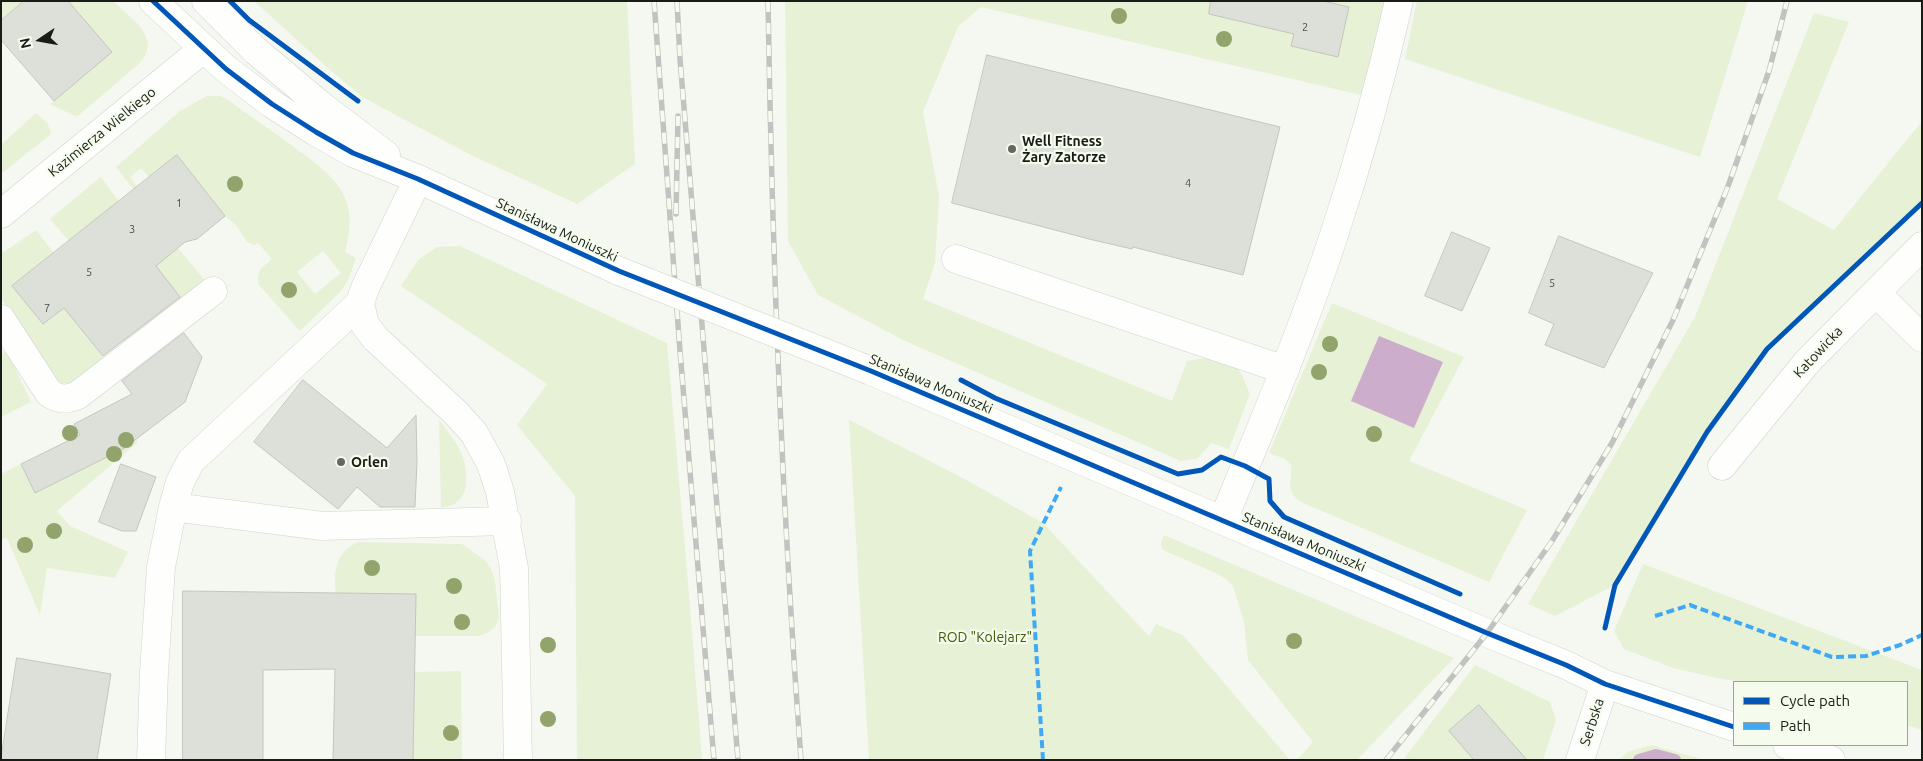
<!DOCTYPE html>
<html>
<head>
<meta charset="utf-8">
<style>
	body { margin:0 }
	#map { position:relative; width:1923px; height:761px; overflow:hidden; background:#f5f8f0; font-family:Ubuntu,sans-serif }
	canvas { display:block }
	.frame { position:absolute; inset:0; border:2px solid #181b16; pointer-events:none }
	.legend { position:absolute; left:1733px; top:681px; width:175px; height:65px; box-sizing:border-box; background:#f5fced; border:1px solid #9da297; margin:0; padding:6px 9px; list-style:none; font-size:15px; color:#181b16 }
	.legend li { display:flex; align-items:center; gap:10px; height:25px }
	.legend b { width:25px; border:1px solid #9da297 }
	.north { position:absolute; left:15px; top:15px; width:50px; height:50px; -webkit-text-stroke:4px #f5fced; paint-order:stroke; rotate:258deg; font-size:14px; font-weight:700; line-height:20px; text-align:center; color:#181b16 }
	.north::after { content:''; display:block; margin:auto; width:18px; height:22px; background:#181b16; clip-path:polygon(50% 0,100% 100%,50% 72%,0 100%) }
</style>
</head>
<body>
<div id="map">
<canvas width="1923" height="761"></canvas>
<div class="frame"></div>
<ul class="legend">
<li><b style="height:6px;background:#0057b8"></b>Cycle path</li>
<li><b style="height:6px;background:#3fa9f5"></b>Path</li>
</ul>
<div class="north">N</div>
</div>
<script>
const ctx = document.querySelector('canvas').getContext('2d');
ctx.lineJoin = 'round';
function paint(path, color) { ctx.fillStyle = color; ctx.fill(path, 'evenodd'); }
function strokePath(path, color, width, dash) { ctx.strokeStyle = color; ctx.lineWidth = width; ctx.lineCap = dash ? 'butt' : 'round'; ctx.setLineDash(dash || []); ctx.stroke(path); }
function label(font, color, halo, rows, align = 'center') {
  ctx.font = font + ' Ubuntu,sans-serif'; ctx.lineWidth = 4.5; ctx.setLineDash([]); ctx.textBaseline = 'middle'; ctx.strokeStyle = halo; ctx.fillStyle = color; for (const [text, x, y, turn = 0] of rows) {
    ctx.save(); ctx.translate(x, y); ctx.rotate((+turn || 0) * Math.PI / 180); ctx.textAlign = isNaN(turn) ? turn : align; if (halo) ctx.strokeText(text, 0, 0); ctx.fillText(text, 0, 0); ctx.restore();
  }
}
paint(new Path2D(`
	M1 1H24L1 21Z
	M68 1H113C130 18 163 37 140 63L79 115 75 116 50 104 54 101Z
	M254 1H627L635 164 577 204 471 155 362 97 328 68Z
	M785 1H1389L1366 96 981 7 958 27 923 112 939 196 935 263 923 299 1172 401 1187 361C1201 358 1222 356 1234 365 1242 371 1246 385 1250 394L1229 449 1211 443 1198 458 1181 461 905 341 818 295 788 241Z
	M1417 1H1748L1700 157 1405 59Z
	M1814 13 1849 22 1777 199 1834 230 1922 121V203L1767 349 1707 432 1615 585 1555 616 1528 604 1695 317Z
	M207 96H220L231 102C250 116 270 130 290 144 332 175 362 194 345 252L356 258 349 278 341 291 300 331 259 285C256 270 262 268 272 259L258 243 254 245 247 242 237 226 225 216 177 155 149 177 141 168 130 177 138 188 134 190 116 167 180 111ZM323 251 341 273 315 294 297 272Z
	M36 113 48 124 51 134 1 174V145Z
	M101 177 119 202 69 241 50 219Z
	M36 230 54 253 12 286 43 324 70 303 77 324 107 362C93 371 72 393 55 379L1 298V254Z
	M155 236 169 255 178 248 207 283 127 345 100 312Z
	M460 246 667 343 690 606 702 760H577L575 496 517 425 547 384 401 286 418 260 437 247Z
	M1332 303 1464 357 1409 461 1527 510 1489 582 1301 502C1284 490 1293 482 1291 465L1285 459 1269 453Z
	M7 351 31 402 1 417V354Z
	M439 420C455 441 468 455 466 483 466 490 462 499 456 503 452 506 445 507 441 508Z
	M849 420 959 476 1043 523 1149 636 1156 624 1183 635 1290 760H869Z
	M125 423 138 442 57 511 70 526 128 552 115 578 47 568 40 615 7 538 1 539V474L21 464 35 493 89 466 92 457Z
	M1164 535 1454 658 1357 760H1297L1313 742 1248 660 1244 622 1233 586 1226 579 1218 574 1163 550C1159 544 1162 541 1164 535Z
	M358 542 462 544 485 560 491 569 495 580 499 618 495 627 489 632 478 636H415V594L336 593C333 570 336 552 358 542Z
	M1643 564 1922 670V730L1907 725V682H1742L1717 678 1673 668 1624 649 1614 631Z
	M1475 665 1550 702 1556 720 1543 760H1403Z
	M461 671 462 760H413L415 672Z
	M1652 745 1705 760H1619L1627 752Z`), '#e6f1d6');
paint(new Path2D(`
	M1379 336 1443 362 1414 428 1351 401Z`), '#ccadcc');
strokePath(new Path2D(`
	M1639 760 1656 755 1675 760`), '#ccadcc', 12);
const building = new Path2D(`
	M24 1H68L112 52 54 101 1 40V21Z
	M1211 1H1323L1349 7 1338 57 1291 46 1294 34 1209 14Z
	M987 55 1280 127 1243 275 1133 247 1132 249 1093 240 952 203Z
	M177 155 225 216 197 239 185 242 156 266 180 297 103 356 64 308 43 324 12 286Z
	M1452 232 1490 248 1462 311 1425 296Z
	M1559 236 1653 273 1604 368 1545 345 1554 324 1529 313Z
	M184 333 202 357 185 402 123 449 35 493 21 464 80 435 74 424 132 394 122 381Z
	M303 380 387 448 416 415 417 462 415 507H380L357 487 338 509 254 442Z
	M121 464 156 477 136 531H122L99 522Z
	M183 591 416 594 413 760H333L335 669 263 670V760H183Z
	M17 658 111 674 97 760H1Z
	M1479 705 1527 760H1474L1449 731Z`);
paint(building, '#dddfd9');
strokePath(building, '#c3c5bf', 1);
const minor = new Path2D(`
	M153 1 226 69 272 104 316 132 353 153 418 179 619 271
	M206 1 256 51 323 107 386 155
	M418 179 365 288 360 303 365 325 376 339 456 413 474 433 491 464 500 492 514 568 518 760
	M1 214 203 49
	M956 259 1285 370
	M1876 293 1922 338
	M360 303 191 461 180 482 173 507 322 526 507 521
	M1 319 49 393C59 400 67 400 78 395L213 291
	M871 371 1487 633 1566 665 1605 684 1734 727
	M1722 466 1808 361 1922 246
	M1223 520C1262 426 1301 334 1333 238 1359 160 1381 81 1399 1
	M1787 745 1831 760
	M151 760 154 672 161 567 173 507
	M1580 760 1605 684`);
strokePath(minor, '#d0d3cd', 29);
strokePath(minor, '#fefefd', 28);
const rail = new Path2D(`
	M654 1 680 351 714 760
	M677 1 680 59 738 760
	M768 1C772 254 782 507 801 760
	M676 214 678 116
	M1386 760 1487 633 1552 541 1612 443 1673 320 1727 189 1769 71 1787 1`);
strokePath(rail, '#c2c2c0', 5.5);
strokePath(rail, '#f5fced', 4, [11]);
const minorBridge = new Path2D(`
	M619 271 871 371`);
strokePath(minorBridge, '#d0d3cd', 29, []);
strokePath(minorBridge, '#fefefd', 28);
strokePath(new Path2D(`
	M1655 616 1690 605 1832 657 1866 656 1900 645 1922 635
	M1043 760 1030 551 1061 487`), '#3fa9f5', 4, [8, 4]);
strokePath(new Path2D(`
	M153 1 226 69 272 104 316 132 353 153 418 179 619 271 871 371 1487 633 1566 665 1605 684 1734 727
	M230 1 249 20 358 101
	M961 380 995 398 1178 474 1202 470 1221 457 1245 466 1269 479 1270 501 1284 517 1460 594
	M1605 628 1615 585 1707 432 1767 349 1922 203`), '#0057b8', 5);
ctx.fillStyle = '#92a36c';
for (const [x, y] of [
	[1119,16],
	[1224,39],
	[235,184],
	[289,290],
	[1330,344],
	[1319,372],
	[70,433],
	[1374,434],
	[126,440],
	[114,454],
	[54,531],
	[25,545],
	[372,568],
	[454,586],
	[462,622],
	[1294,641],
	[548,645],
	[548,719],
	[451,733]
]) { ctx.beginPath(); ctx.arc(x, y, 8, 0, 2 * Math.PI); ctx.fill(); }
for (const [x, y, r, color] of [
	[1012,149,5,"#656862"],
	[341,462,5,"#656862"]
]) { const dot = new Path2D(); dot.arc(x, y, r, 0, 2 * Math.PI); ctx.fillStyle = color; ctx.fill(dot); strokePath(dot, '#f5fced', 2); }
label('11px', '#494c47', null, [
	["2",1305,27],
	["4",1188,183],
	["1",179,203],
	["3",132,229],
	["5",89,272],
	["5",1552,283],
	["7",47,308]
]);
label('14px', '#181b16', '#f5fced', [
	["Kazimierza Wielkiego",102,132,-39],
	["Stanisława Moniuszki",557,230,25],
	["Katowicka",1818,352,-47],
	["Stanisława Moniuszki",931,384,23],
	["Stanisława Moniuszki",1304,542,23],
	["Serbska",1592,722,-72]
]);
label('bold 14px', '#181b16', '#f5fced', [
	["Well Fitness",1022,141],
	["Żary Zatorze",1022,157],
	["Orlen",351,462]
], 'left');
label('14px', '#415e00', '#f5fced', [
	["ROD \"Kolejarz\"",985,637]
]);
</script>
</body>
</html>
